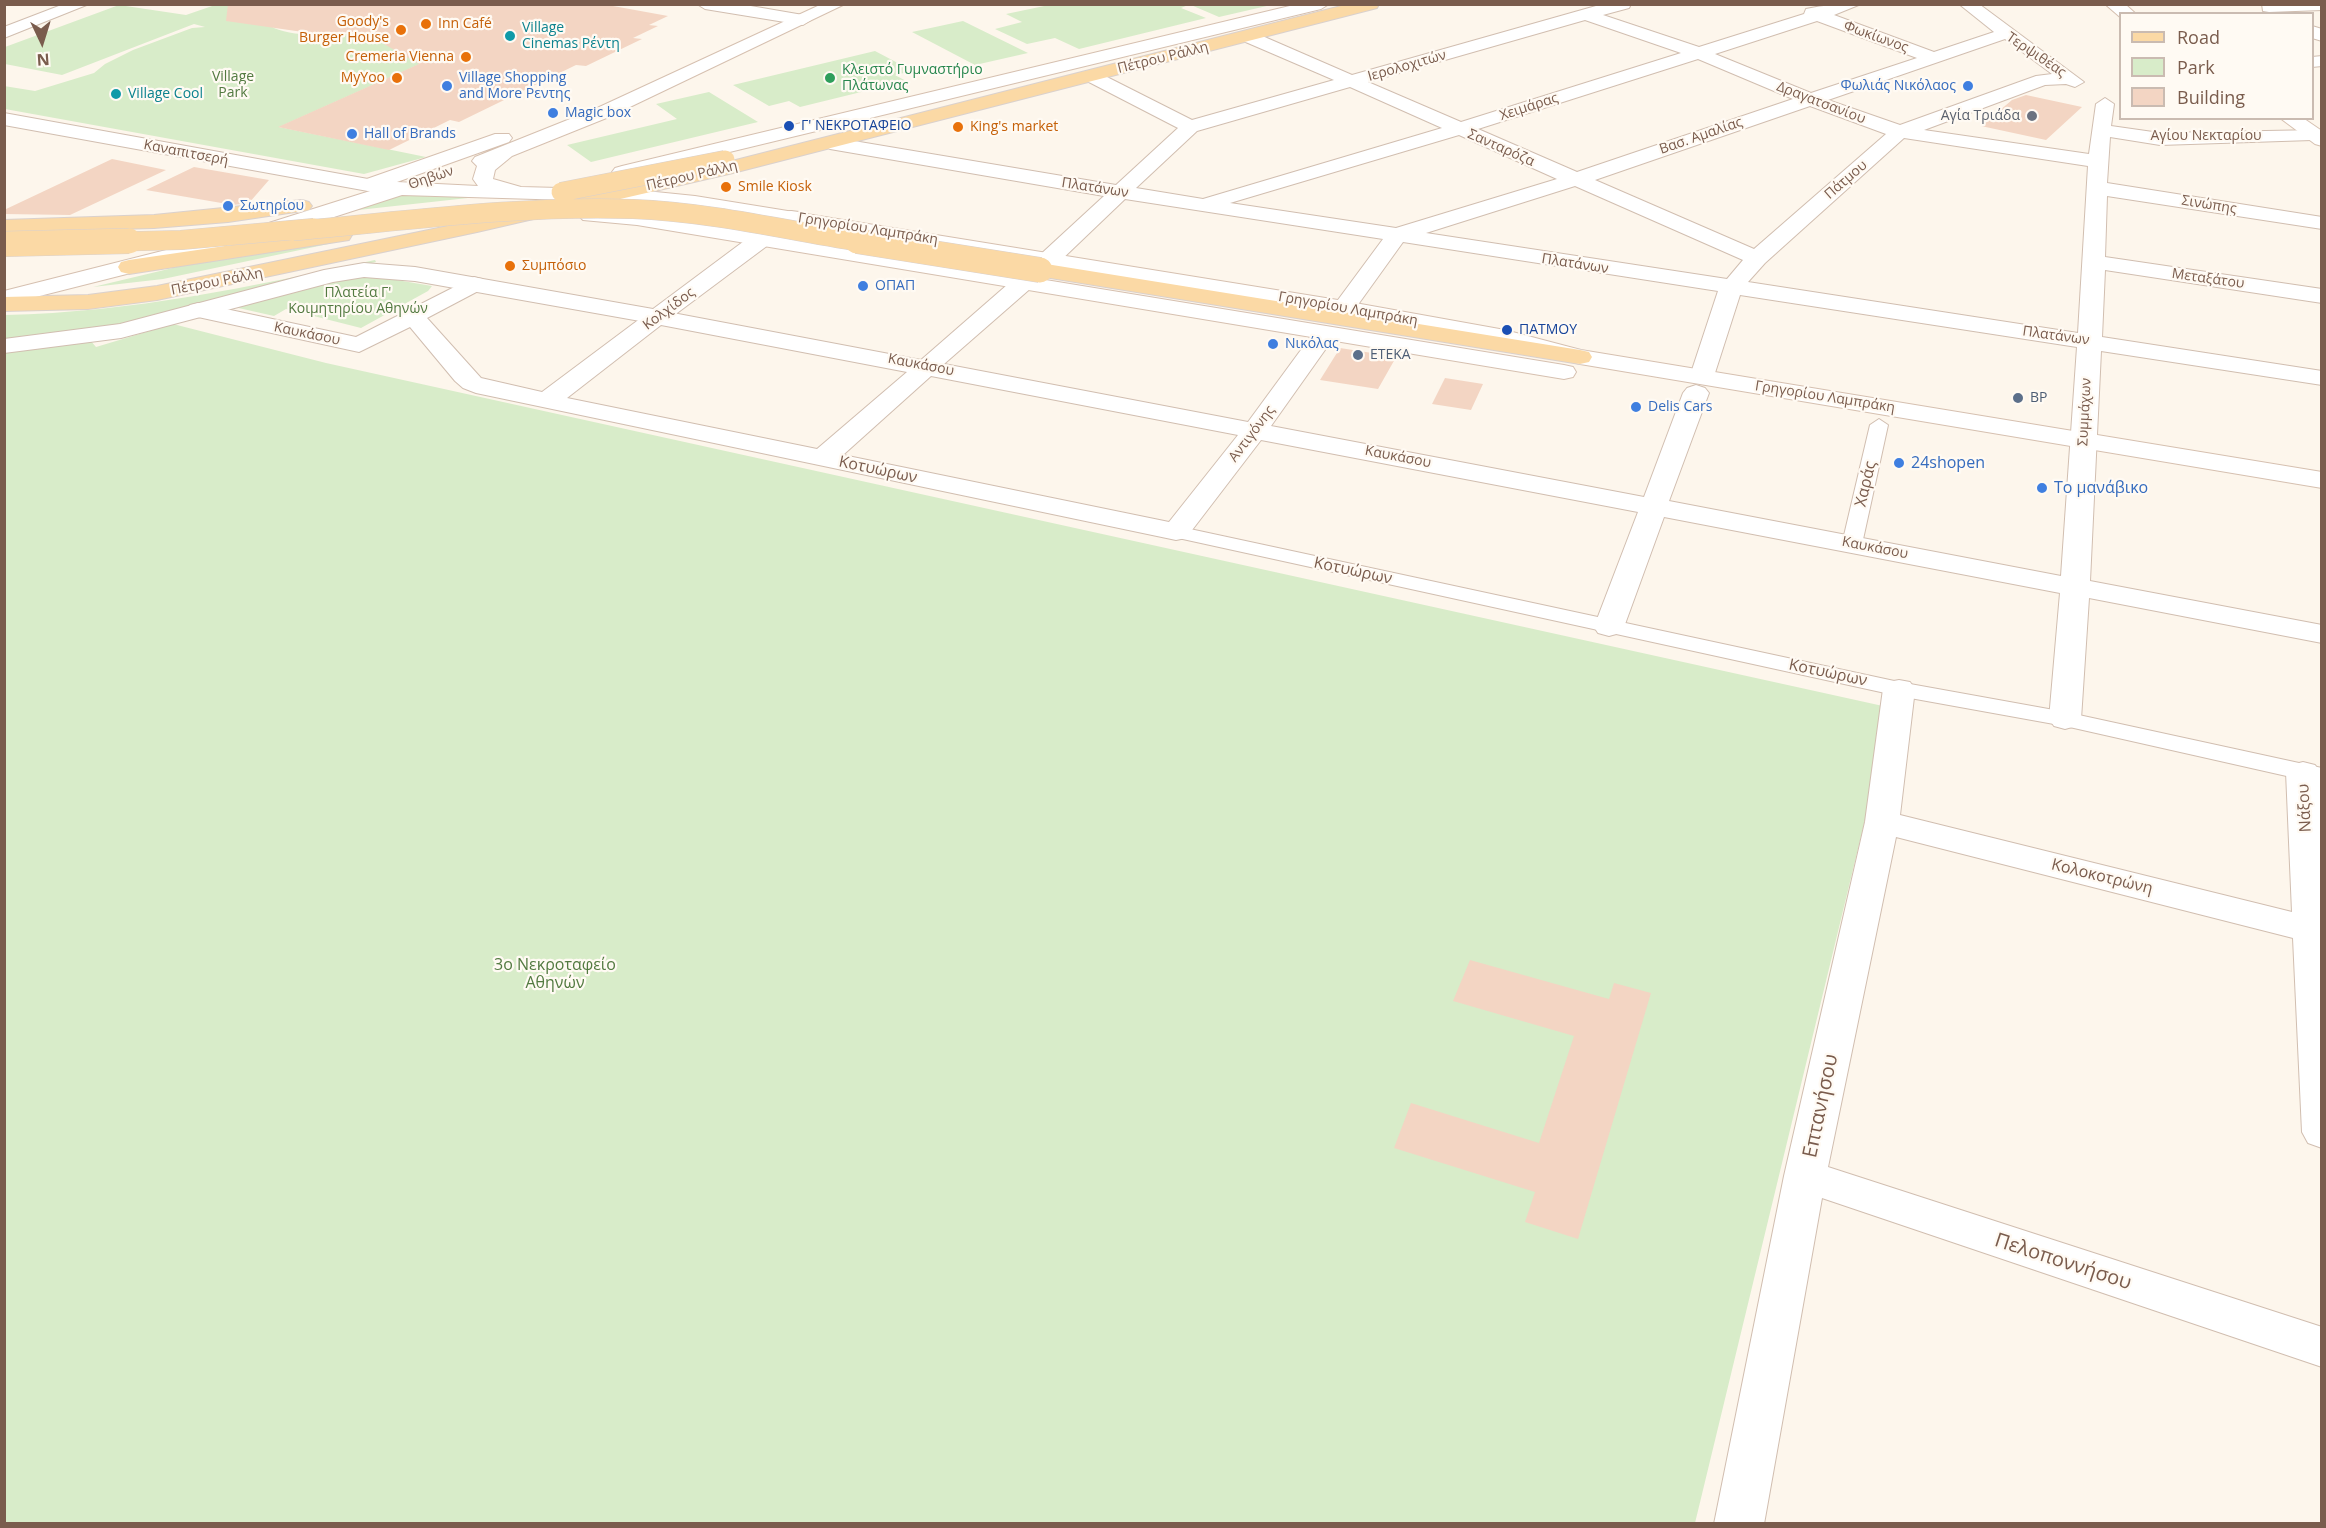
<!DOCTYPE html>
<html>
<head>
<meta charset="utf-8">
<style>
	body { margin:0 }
	#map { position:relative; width:2326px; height:1528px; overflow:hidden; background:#fdf6ec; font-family:"Open Sans",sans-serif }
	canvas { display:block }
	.frame { position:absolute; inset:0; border:6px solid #7a5c4d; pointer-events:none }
	.legend { position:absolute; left:2119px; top:12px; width:195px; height:108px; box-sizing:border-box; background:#fffaf3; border:2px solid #cabbb1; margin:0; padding:8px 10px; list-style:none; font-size:18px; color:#7a5c4d }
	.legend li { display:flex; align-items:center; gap:12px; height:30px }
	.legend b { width:30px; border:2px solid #cabbb1 }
	.north { position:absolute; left:12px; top:12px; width:60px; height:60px; -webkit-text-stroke:4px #fffaf3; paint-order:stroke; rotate:176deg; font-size:16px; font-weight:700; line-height:24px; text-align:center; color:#7a5c4d }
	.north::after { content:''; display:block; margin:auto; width:21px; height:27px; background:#7a5c4d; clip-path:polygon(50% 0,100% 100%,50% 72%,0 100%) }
</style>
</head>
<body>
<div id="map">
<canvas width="2326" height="1528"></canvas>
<div class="frame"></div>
<ul class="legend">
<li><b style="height:8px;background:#fbd9a5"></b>Road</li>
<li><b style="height:16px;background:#d8ecc9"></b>Park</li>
<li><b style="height:16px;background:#f3d5c3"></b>Building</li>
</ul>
<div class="north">N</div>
</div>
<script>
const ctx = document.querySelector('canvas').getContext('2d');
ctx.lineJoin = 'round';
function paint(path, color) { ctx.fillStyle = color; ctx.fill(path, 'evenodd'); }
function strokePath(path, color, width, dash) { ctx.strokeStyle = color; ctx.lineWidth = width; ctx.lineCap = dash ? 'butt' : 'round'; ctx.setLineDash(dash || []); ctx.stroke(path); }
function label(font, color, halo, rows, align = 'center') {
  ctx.font = font + ' "Open Sans",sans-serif'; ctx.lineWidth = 4.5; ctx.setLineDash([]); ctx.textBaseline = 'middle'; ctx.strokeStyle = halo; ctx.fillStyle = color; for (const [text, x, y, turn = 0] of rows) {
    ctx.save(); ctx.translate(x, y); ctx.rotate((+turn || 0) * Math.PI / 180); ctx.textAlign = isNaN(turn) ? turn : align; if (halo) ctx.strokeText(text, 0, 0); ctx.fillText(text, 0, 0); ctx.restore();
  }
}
paint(new Path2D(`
	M119 5 186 15 215 5H251C257 11 266 24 274 28 302 40 353 33 384 31L375 39 431 59 279 127 426 157 364 174 5 109 4 86 35 91 94 73 105 64 133 50 192 28 205 27 194 24 62 75 5 64V47Z
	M1049 5H1188L1181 8 1206 18 1079 49 1055 38 1027 44 995 29 1022 22 1006 14Z
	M1191 5H1271L1219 17Z
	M963 21 1028 53 975 65 912 32Z
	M875 51 913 71 895 75 906 81 800 107 789 101 769 106 733 85Z
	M709 92 758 122 591 162 567 145 677 119 656 104Z
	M401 193 477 197 340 212Z
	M333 243 163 279 93 287 202 261Z
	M375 260 376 262 266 286 134 324 5 342V315C134 312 249 287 375 260Z
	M373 276 432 286 428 291 361 328 286 309 274 316 234 307 346 278Z
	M173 324 326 363 1892 708 1695 1523H5L4 351 90 340 96 347Z`), '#d8ecc9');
paint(new Path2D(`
	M228 4H602L668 16 649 25 658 26 633 38 642 39 586 66 576 65 459 122 450 120 389 150 278 127 419 64 363 32 310 33 226 21Z
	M2026 95 2082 107 2046 140 1981 126 2012 100Z
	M112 159 166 170 70 215 4 214V210Z
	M194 167 269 180 249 203 233 205 146 190Z
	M1340 348 1385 355 1383 357 1395 359 1378 389 1320 380Z
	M1445 378 1483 384 1471 410 1432 404Z
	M1470 960 1609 999 1614 983 1651 993 1578 1239 1525 1222 1535 1192 1394 1148 1411 1103 1539 1143 1574 1036 1453 1001Z`), '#f3d5c3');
const pedestrian = new Path2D(`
	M1879 419 1888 425 1862 544 1859 548H1845L1842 544 1870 425Z
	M1176 526 1899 682 2065 712 2322 768V784L2065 726 1899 696 1169 536 1166 532 1169 528Z`);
const minor = new Path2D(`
	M64 4H89L4 38V27Z
	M697 4H739L803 15 811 20 803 25 705 9Z
	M1603 4H1631L1629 8 1603 15 1699 47 1804 14 1806 9C1823 5 1843 4 1861 4L1834 15 1934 52 1994 32 1959 4H1979L2084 82 2075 87 2066 84 2045 85 1924 130 2089 154 2096 104 2105 98 2114 104 2111 126 2160 133 2319 130 2322 134 2319 138 2312 140 2160 145 2110 137 2107 183 2322 217V229L2107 196 2105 257 2322 289V303L2105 270 2102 337 2322 371V385L2101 351 2090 581 2322 625V643L2089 598 2081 719 2076 726 2065 729 2054 726 2049 719 2060 593 1664 517 1624 627 1620 633 1609 636 1598 633 1594 627 1638 512 1261 440 1186 538 1176 540 476 393 463 388 455 381 410 327 359 352 198 317 190 315 186 310 190 305 198 303 356 337 474 277 482 279 485 284 482 289 427 318 481 378 542 392 649 312 657 310 921 360 1015 278H1031L1034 283 1031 288 944 364 1248 422 1317 328H1333L1337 333 1271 426 1644 497 1683 393 1687 388 1696 385 1705 388 1709 393 1669 501 2061 576 2077 347 1740 295 1714 376 1711 381 1702 383 1693 381 1690 376 1718 291 1403 242 1352 313H1336L1332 308 1383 239 1125 199 1057 264H1041L1038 259 1041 254 1104 196 830 149 820 143 830 137 1116 185 1178 128 1085 80 1082 76 1085 72H1097L1192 120 1334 80 1241 40 1238 36 1241 32H1253L1352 75ZM1585 20 1681 53 1461 122 1368 82ZM1817 21 1917 58 1811 93 1715 54ZM2005 39 2052 74 2036 76 1900 125 1828 100ZM1698 59 1793 99 1577 172 1478 129ZM1350 87 1442 128 1203 199 1136 188 1197 131ZM1810 106 1886 134 1754 249 1595 180ZM1459 135 1557 179 1396 228 1230 203ZM1904 138 2088 166 2078 333 1748 282 1765 263ZM1575 186 1743 260 1727 279 1426 233ZM661 325 907 372 817 449 567 398ZM931 376 1238 435 1169 522 843 455Z
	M2262 4H2322V10L2269 12 2263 11Z
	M2312 26 2322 29V41L2312 38Z
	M2322 56V66L2312 67V57Z
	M1899 680 1910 682 1915 689 1900 815 2292 912 2286 772 2291 765 2303 762 2315 765 2320 772 2322 802V1148L2308 1143 2302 1132 2293 938 1896 837 1828 1167 2322 1327V1367L1822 1198 1764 1524H1714L1784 1176 1865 822 1883 689 1888 682Z`);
const tertiary = new Path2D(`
	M4 113 368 179 375 181 378 185 375 189 368 191 4 125Z
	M791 211 799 212 802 217 799 222 665 322 657 324 415 281 364 277 333 282 121 338 4 353V339L120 324 324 270 364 263 415 267 653 309 783 212Z`);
const secondary = new Path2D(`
	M822 4H845L609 117 512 156 495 170 493 179 521 187 636 190 695 196 1344 301 1505 330 1581 350 2322 472V488L1580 364 1503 344 1344 315 695 208 636 202 402 195 269 238 4 305V291L253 228 370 191 361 189 358 185 361 181 495 134H509L512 138 509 142 397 182 478 186 473 179 477 166 472 161 475 157 595 109Z
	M1298 4H1329L1321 9 622 178 615 176 612 172 615 168 622 166Z
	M2105 4H2125L2136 14H2120V17Z
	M2280 118H2303L2322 131V146L2315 144Z
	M590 210 637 213 1564 365 1573 367 1576 372 1573 377 1564 379 637 225 583 220 579 216 583 212Z`);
const primary = new Path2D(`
	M1349 4H1379L1377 8 733 173 477 232 157 300 88 309 4 311V297L88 295 157 286 477 220 724 163Z
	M302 200 309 202 312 206 309 210 228 222 154 228 4 232V220L154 215Z
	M341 229 349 230 352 235 349 240 129 274 121 272 118 267 121 262 129 260Z
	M1040 263 1580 350 1589 352 1592 357 1589 362 1580 364 1032 275 1029 270 1032 265Z`);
strokePath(pedestrian, '#d1beb0', 2);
strokePath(minor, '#d1beb0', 2);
strokePath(tertiary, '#d1beb0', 2);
strokePath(secondary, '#d6c0b0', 2);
strokePath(primary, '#dad1cd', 2);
paint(pedestrian, '#fff');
paint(minor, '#fff');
paint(tertiary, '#fff');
paint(secondary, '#fff');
paint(primary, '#fbd9a5');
const primaryBridgeFar1 = new Path2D(`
	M561 192 725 160
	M293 231C406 221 520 205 633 209 711 212 790 231 867 243
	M63 243 181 240 314 228`);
const primaryBridge = new Path2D(`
	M857 241 1040 270
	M4 244 129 241`);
strokePath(primaryBridgeFar1, '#dad1cd', 20, []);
strokePath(primaryBridge, '#dad1cd', 26, []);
strokePath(primaryBridgeFar1, '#fbd9a5', 19);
strokePath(primaryBridge, '#fbd9a5', 25);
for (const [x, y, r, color] of [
	[426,24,6,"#e8710a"],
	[401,30,6,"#e8710a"],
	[510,36,6,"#0f9aa8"],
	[466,57,6,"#e8710a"],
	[397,78,6,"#e8710a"],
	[830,78,6,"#2e9e5b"],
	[447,86,6,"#3f7fe0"],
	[1968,86,6,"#3f7fe0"],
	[116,94,6,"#0f9aa8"],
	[553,113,6,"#3f7fe0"],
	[2032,116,6,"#6b7280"],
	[789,126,6,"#1a4fb4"],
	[958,127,6,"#e8710a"],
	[352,134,6,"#3f7fe0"],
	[726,187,6,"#e8710a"],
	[228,206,6,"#3f7fe0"],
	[510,266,6,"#e8710a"],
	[863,286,6,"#3f7fe0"],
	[1507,330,6,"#1a4fb4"],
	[1273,344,6,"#3f7fe0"],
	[1358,355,6,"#5c6f8a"],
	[2018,398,6,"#5c6f8a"],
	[1636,407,6,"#3f7fe0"],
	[1899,463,6,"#3f7fe0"],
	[2042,488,6,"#3f7fe0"]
]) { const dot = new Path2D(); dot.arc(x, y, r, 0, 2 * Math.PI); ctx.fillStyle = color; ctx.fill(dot); strokePath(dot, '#fffaf3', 2); }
label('14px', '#c56008', '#fffaf3', [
	["Goody's",389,22,"right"],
	["Burger House",389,38,"right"],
	["Inn Café",438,24],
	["Cremeria Vienna",454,57,"right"],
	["MyYoo",385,78,"right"],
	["King's market",970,127],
	["Smile Kiosk",738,187],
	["Συμπόσιο",522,266]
], 'left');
label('14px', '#0d838f', '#fffaf3', [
	["Village",522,28],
	["Cinemas Ρέντη",522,44],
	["Village Cool",128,94]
], 'left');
label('14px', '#7a5c4d', '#fffaf3', [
	["Φωκίωνος",1876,37,20],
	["Τερψιθέας",2036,55,34],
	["Πέτρου Ράλλη",1163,58,-14],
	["Ιερολοχιτών",1407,66,-16],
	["Δραγατσανίου",1821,103,21],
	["Χειμάρας",1529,107,-18],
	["Βασ. Αμαλίας",1701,136,-19],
	["Αγίου Νεκταρίου",2206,136],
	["Σανταρόζα",1501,148,24],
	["Καναπιτσερή",186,153,11],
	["Πέτρου Ράλλη",692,176,-13],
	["Θηβών",431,178,-19],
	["Πάτμου",1846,180,-41],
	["Πλατάνων",1095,188,9],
	["Σινώπης",2209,205,9],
	["Γρηγορίου Λαμπράκη",868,229,9],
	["Πλατάνων",1575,264,9],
	["Μεταξάτου",2208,279,8],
	["Πέτρου Ράλλη",217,282,-11],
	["Κολχίδος",669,309,-37],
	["Γρηγορίου Λαμπράκη",1348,309,10],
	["Καυκάσου",307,334,12],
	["Πλατάνων",2056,336,8],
	["Καυκάσου",921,365,11],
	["Γρηγορίου Λαμπράκη",1825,397,9],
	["Συμμάχων",2085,412,-87],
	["Αντιγόνης",1252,434,-53],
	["Καυκάσου",1398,457,11],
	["Καυκάσου",1875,548,11]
]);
label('14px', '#27864d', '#fffaf3', [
	["Κλειστό Γυμναστήριο",842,70],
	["Πλάτωνας",842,86]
], 'left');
label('14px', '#537a41', '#fffaf3', [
	["Village",233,77],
	["Park",233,93],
	["Πλατεία Γ'",358,293],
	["Κοιμητηρίου Αθηνών",358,309]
]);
label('14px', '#366cbe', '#fffaf3', [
	["Village Shopping",459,78],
	["and More Ρεντης",459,94],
	["Φωλιάς Νικόλαος",1956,86,"right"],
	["Magic box",565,113],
	["Hall of Brands",364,134],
	["Σωτηρίου",240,206],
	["ΟΠΑΠ",875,286],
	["Νικόλας",1285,344],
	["Delis Cars",1648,407]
], 'left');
label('14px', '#5b616d', '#fffaf3', [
	["Αγία Τριάδα",2020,116]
], 'right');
label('14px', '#164399', '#fffaf3', [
	["Γ' ΝΕΚΡΟΤΑΦΕΙΟ",801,126],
	["ΠΑΤΜΟΥ",1519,330]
], 'left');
label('14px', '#4e5e75', '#fffaf3', [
	["ΕΤΕΚΑ",1370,355],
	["BP",2030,398]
], 'left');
label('16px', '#366cbe', '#fffaf3', [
	["24shopen",1911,463],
	["Το μανάβικο",2054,488]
], 'left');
label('16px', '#7a5c4d', '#fffaf3', [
	["Κοτυώρων",878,470,12],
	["Χαράς",1866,484,-77],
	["Κοτυώρων",1353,571,12],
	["Κοτυώρων",1828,673,12],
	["Νάξου",2305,808,-93],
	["Κολοκοτρώνη",2102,877,14]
]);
label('16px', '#537a41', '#fffaf3', [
	["3ο Νεκροταφείο",555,965],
	["Αθηνών",555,983]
]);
label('20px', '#7a5c4d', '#fffaf3', [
	["Επτανήσου",1821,1106,-78],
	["Πελοποννήσου",2063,1262,18]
]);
</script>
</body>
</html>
